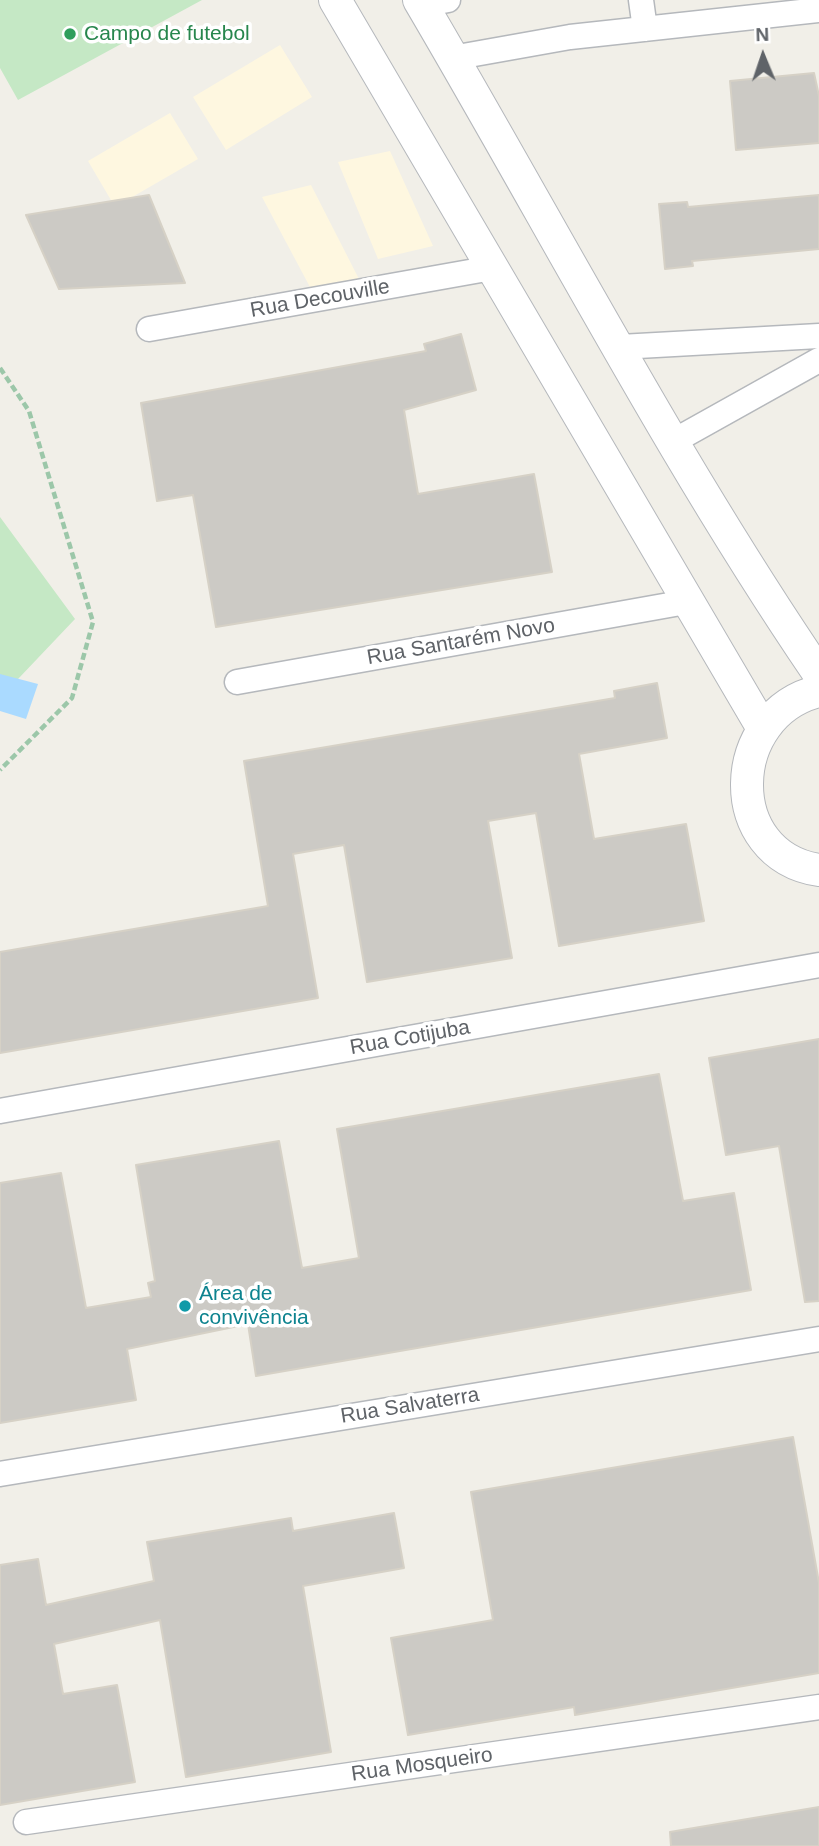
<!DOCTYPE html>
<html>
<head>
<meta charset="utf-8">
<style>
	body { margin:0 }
	#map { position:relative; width:819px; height:1846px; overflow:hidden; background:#f1efe8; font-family:Helvetica,sans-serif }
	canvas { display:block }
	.north { position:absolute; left:728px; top:21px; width:70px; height:70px; -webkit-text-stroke:5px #fff; paint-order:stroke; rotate:358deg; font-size:19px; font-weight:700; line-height:28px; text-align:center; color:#5f6368 }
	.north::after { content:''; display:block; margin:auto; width:24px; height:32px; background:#5f6368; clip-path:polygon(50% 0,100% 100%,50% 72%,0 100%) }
</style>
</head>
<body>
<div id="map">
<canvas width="819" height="1846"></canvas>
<div class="north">N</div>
</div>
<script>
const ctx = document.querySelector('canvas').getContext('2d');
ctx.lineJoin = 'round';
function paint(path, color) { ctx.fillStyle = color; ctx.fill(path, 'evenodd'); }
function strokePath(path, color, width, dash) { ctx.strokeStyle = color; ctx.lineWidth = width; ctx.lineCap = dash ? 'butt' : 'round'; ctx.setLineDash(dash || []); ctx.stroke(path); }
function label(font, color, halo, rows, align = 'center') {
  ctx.font = font + ' Helvetica,sans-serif'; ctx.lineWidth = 7; ctx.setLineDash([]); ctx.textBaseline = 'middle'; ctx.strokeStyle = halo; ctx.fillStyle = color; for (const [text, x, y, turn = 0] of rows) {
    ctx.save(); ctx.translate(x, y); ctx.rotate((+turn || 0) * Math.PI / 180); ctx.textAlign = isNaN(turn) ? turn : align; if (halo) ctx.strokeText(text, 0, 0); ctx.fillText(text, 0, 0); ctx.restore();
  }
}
paint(new Path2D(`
	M280 45 312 97 226 150 193 97Z
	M170 113 198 159 115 207 88 161Z
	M390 151 433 246 378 259 338 162Z
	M311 185 360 281 311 289 262 197Z`), '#fef7e0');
paint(new Path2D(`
	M0 0H202L18 100 0 68Z
	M0 517 75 619 0 698Z`), '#c5e8c5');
paint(new Path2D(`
	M0 674 38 684 26 719 0 711Z`), '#aadaff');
const building = new Path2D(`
	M814 73 819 96V143L736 150 730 81Z
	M149 195 185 283 59 289 26 215Z
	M819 195V249L692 261 693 266 665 269 659 204 687 202 688 207Z
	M461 334 476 390 404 410 418 494 534 474 552 572 216 627 193 495 157 501 141 403 426 351 424 344Z
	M657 683 667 738 579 754 594 839 686 824 704 921 559 946 536 813 488 821 512 958 367 982 344 845 293 854 318 998 0 1053V952L268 906 244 761 615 698 614 691Z
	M819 1039V1301L805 1302 779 1146 726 1155 709 1058Z
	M659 1074 683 1201 734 1193 751 1290 256 1376 248 1324 127 1349 136 1400 0 1423V1183L61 1173 86 1308 151 1297 148 1283 155 1281 136 1165 279 1141 302 1268 359 1258 337 1129Z
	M793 1437 819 1583V1673L575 1715 574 1707 408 1735 391 1638 493 1620 471 1492Z
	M394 1513 404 1568 303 1586 331 1752 186 1777 160 1620 54 1644 63 1694 117 1685 135 1782 0 1805V1565L38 1559 46 1605 154 1581 147 1542 291 1518 293 1531Z
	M819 1807V1846H671L670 1832Z`);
paint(building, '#cccac5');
strokePath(building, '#d6d1c6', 2);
const minor = new Path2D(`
	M641 0 645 29
	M422 5 448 0
	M452 58 570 37 819 10
	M149 329 492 268
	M620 347 819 336
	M674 441 819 360
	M237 682 686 602
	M0 1111 819 965
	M0 1474 819 1339
	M26 1822 819 1707`);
const tertiary = new Path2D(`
	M335 0 762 727
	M419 0C551 224 673 460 819 674
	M819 691C725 714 721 855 819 870`);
strokePath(minor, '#b5b8bc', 27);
strokePath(tertiary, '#b5b8bc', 34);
strokePath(new Path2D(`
	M0 368 29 411 93 622 72 698 0 770`), '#9cc7a9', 4.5, [7, 3.5]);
strokePath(minor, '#fff', 24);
strokePath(tertiary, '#fff', 32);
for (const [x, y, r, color] of [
	[70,34,7,"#2e9e5b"],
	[185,1306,7,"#0f9aa8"]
]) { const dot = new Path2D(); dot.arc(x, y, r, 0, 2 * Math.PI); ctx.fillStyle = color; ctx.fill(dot); strokePath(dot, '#fff', 2.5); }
label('21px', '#27864d', '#fff', [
	["Campo de futebol",84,34]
], 'left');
label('21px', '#5f6368', '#fff', [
	["Rua Decouville",320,299,-10],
	["Rua Santarém Novo",461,642,-10],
	["Rua Cotijuba",410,1038,-10],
	["Rua Salvaterra",410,1406,-9],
	["Rua Mosqueiro",422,1765,-8]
]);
label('21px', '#0d838f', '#fff', [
	["Área de",199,1294],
	["convivência",199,1318]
], 'left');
</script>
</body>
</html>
